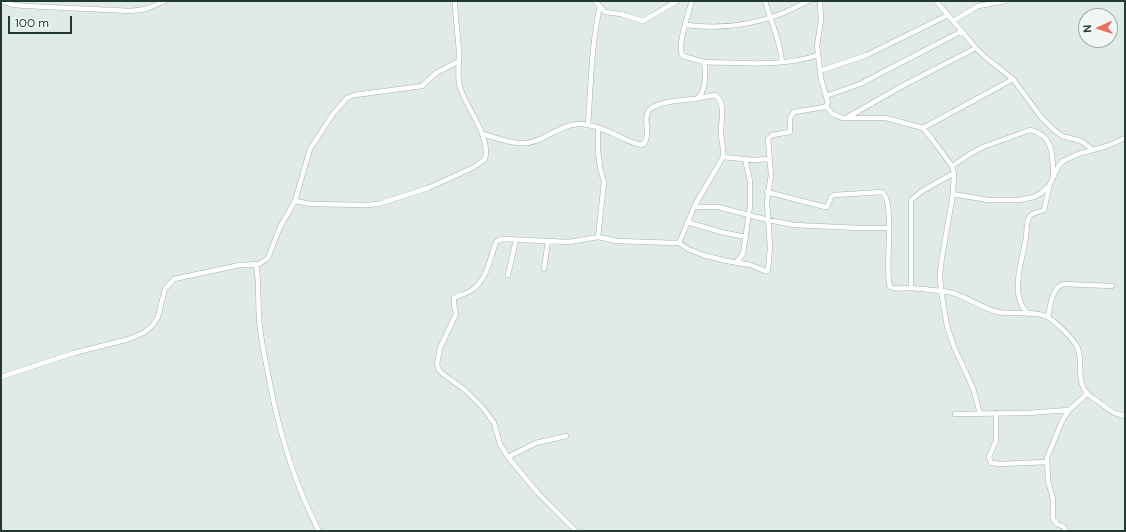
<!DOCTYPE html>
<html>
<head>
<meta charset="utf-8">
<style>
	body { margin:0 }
	#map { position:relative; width:1126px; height:532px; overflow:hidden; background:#e1ebe5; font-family:"DM Sans",sans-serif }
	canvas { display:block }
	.frame { position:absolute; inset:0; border:2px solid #223b31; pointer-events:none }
	.north { position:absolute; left:1078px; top:8px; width:40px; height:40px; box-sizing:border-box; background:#f1f8f4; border:1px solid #9eaca6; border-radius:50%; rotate:267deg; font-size:11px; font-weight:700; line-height:16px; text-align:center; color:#223b31 }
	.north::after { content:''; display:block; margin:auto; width:14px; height:18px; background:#eb6f5e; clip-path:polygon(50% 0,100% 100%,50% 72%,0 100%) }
	.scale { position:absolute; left:8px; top:16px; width:64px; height:18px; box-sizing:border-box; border:2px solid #223b31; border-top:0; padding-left:5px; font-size:12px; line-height:14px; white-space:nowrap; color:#223b31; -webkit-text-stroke:3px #f1f8f4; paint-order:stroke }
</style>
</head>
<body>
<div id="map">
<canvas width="1126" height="532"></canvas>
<div class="frame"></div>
<div class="north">N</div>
<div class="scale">100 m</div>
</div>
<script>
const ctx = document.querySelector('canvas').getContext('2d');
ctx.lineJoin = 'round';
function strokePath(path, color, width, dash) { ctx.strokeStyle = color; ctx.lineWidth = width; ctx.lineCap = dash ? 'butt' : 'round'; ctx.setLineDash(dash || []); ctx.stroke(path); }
const minor = new Path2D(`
	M1 1 14 5 27 6 131 11 146 9 165 1
	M595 1 605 12 621 14 643 21 677 1
	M765 1C771 22 780 40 782 62
	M936 1 976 48 985 57 1013 79 1041 117 1054 130 1062 136 1081 141 1093 150
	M953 21 978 6 1005 1
	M686 25C717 29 748 26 778 15 789 11 799 5 809 1
	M704 62C740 63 784 67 818 55
	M820 71 867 55 948 15
	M826 96 860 84 962 31
	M826 106C831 113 834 116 843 118H886L923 128 932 139 952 166 954 173 953 194 942 257 940 274 941 291 947 326 954 347 973 388 980 414
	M848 117 902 86 976 48
	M588 125C591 85 591 46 600 6
	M598 128V150L600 168 604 182 598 237
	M923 128 1013 79
	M482 134C496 137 513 145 527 143 545 141 560 124 579 124 595 124 611 133 625 139 631 142 636 144 642 145 653 137 641 118 650 109 660 101 683 100 696 99 706 94 706 73 704 62L683 56C676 48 689 11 692 1
	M723 157 753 160 769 159
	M952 166 970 154 983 147 1030 130C1053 135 1053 155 1053 174
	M767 192 825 207H827L831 197 834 195 882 192C896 202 884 268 890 287 897 290 904 288 911 288 923 289 936 290 948 292 966 295 980 308 998 312 1014 315 1039 309 1052 320 1060 327 1074 338 1078 349 1083 363 1076 381 1087 393 1090 397 1095 399 1099 402 1110 410 1110 413 1125 416
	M953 194 988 200H1019L1034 197 1041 193 1049 186 1058 167 1063 161 1078 154 1107 146 1125 138
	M295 201 311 204 366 205 378 204 428 188 446 180 474 167 485 159C491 135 466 109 460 87 457 78 459 66 459 57 459 38 455 20 455 1
	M694 207H718L768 220 794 225 860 228H889
	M687 222 721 232 746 237
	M679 243 695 205 723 157C724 148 721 140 721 132 721 121 726 102 715 95L699 98
	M736 263 743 254 750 206V181L745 159
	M256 264C260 285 257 306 260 328 262 347 267 366 270 384 280 435 295 485 319 531
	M544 269 548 241
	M508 275 516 240
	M911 288V200L922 191 954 173
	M1028 314C1008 294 1023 260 1026 237 1027 230 1026 221 1030 216 1034 212 1040 212 1044 210L1049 188
	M1048 317C1050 307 1052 286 1064 284L1112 286
	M1 377 74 353 129 339 143 333 152 326 158 317 165 289 174 279 240 265 259 264 268 258 280 227 295 201 310 149 333 114 347 98 355 95 422 86 436 73 459 61
	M996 413V441L989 457 991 463 1000 464 1047 462
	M955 414 1027 413 1069 410
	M508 457 536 443 566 436
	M576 531 537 492 508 457 500 444 494 423 483 408 465 390 443 374 439 370 437 364 440 348 456 314 454 305V298C459 295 466 294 472 290 487 280 490 258 496 242L499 240 502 239 569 242 598 237 617 241 676 243H679L688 249 703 255 727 261 751 265 765 271 768 270 770 247 767 201 771 175 768 139 772 135 790 132V118L794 112 825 107 828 103 821 79 817 46 821 20 820 1
	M1066 531 1064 527 1057 524 1053 519V499L1048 481 1047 458 1062 421 1069 410 1087 394`);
strokePath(minor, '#a4b3ab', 5.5);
strokePath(minor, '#fff', 4.5);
</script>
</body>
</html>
